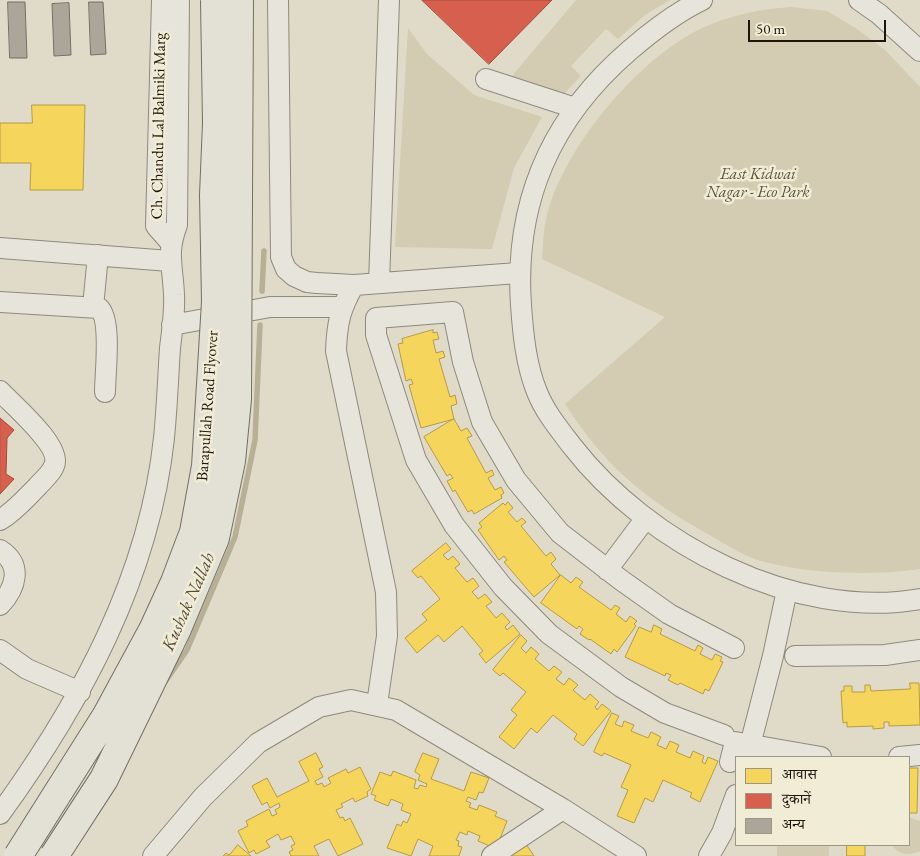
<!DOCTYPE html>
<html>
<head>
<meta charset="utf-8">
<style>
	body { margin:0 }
	#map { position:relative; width:920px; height:856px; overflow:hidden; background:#e0dbc8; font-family:"EB Garamond","Noto Serif Devanagari",serif }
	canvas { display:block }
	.legend { position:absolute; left:735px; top:756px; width:175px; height:90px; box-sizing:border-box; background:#f1ecd5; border:1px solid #9d9685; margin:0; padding:6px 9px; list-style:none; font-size:15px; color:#20150c }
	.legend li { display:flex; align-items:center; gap:10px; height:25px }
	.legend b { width:25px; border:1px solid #9d9685 }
	.scale { position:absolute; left:748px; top:20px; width:138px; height:22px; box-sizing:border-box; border:2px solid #20150c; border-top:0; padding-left:6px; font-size:15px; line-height:18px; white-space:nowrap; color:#20150c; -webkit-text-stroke:4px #f1ecd5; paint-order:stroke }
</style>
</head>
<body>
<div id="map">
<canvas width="920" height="856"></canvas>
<ul class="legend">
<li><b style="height:14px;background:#f6d55c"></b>आवास</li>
<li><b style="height:14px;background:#d6604d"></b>दुकानें</li>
<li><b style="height:14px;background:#aba699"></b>अन्य</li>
</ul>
<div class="scale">50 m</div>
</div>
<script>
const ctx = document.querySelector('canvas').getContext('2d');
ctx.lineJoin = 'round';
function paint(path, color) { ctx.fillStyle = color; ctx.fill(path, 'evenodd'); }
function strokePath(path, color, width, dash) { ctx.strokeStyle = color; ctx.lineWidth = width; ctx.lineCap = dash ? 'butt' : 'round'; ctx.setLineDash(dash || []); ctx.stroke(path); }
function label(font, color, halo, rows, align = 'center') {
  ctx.font = font + ' "EB Garamond",serif'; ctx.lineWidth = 5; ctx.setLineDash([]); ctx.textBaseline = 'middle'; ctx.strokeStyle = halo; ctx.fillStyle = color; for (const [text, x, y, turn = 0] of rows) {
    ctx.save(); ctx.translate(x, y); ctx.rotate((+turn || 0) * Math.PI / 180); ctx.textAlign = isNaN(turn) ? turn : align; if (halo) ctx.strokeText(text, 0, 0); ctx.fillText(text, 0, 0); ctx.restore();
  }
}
paint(new Path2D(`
	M576 0H670L645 15 618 39 606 29 571 66 581 76 563 95 512 76Z
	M791 7 827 11 857 29 885 50 920 87V569C873 576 810 574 765 562 747 558 729 546 713 537 646 500 607 469 565 404L665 317 542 259C543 248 543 236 545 225 557 154 638 58 702 28 731 15 760 9 791 7Z
	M408 28 427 54 474 95 542 117 514 168 492 249 395 247Z
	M909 817 920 821V851C909 856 899 855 892 845H909Z
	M777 845H829V856H777Z`), '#d3cbb2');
const homes = new Path2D(`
	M32 105H85L83 190H30L31 163H0V123H32Z
	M433 330V333L437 332 439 339 433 340 436 353 443 351 445 357 439 359 450 397 455 395 457 404 451 406 454 419 421 428 409 385 413 384 411 379 406 381 398 344 403 343 402 339Z
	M454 419 461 431 467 428 472 436 467 438 486 473 492 470 494 475 488 478 495 490 501 487 504 493 501 495 502 498 474 514 472 510 468 512 455 490 453 492 447 481 453 478 450 474 447 476 424 437Z
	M508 502 513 508 508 512 517 522 522 518 526 522 521 526 546 556 551 552 556 559 551 564 560 575 534 597 504 562 507 560 504 556 499 560 478 530 482 527 479 523 503 503 505 505Z
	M446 543 451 549 443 555 448 560 453 556 460 564 455 568 467 582 473 578 479 586 472 592 476 596 478 599 485 594 492 602 486 606 496 618 502 613 510 622 505 627 507 630 513 625 520 634 486 663 479 654 483 651 462 626 444 642 438 635 417 653 405 638 427 620 422 614 440 599 421 576 418 578 412 571Z
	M561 575 571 583 576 577 583 582 579 587 611 610 615 605 620 608 616 614 626 622 630 616 637 621 634 624 636 626 617 652 614 649 611 654 590 639 589 640 580 634 583 629 579 626 577 629 541 603Z
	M654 625 662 629 660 634 695 651 698 645 703 648 700 654 712 660 715 654 722 657 720 661 723 662 709 691 705 689 703 694 680 683 678 685 668 680 671 675 666 673 665 676 625 657 639 627 651 632Z
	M521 635 527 641 521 648 526 653 531 647 539 654 535 659 549 671 554 666 562 672 556 679 564 685 569 678 578 685 573 690 585 700 590 694 599 702 595 707 597 710 602 704 611 711 583 746 574 739 577 734 553 715 537 733 531 728 514 749 499 737 517 715 511 710 526 692 503 673 500 676 493 670Z
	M910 683H919L920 725 889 726V722H884V728L873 729V726L847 727V722L843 723 841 691H844V686H852V692H865V685H870L871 691 910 689Z
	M612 713 619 716 615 724 622 727 624 721 634 725 631 731 648 738 651 732 661 737 657 745 666 749 670 741 679 745 676 752 690 758 693 751 704 756 702 762 705 764 708 757 718 761 700 802 690 797 692 793 663 780 653 802 645 798 634 823 617 816 628 790 621 787 631 765 604 753 602 756 594 752Z
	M316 753 323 767 319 769 323 777 315 781 317 785 322 783 324 787 331 783 328 778 346 769 348 773 360 767 371 789 367 792 368 796 355 802 353 798 341 804 343 807 336 810 340 818 343 817 345 821 350 818 363 844 338 856 329 839 314 846 319 856H291L289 852 293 850 291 846 295 844 291 836 281 840 278 834 266 841 270 847 256 854 254 850 249 853 238 831 248 826 246 821 269 809 272 816 277 814 275 810 280 807 279 803 270 808 267 802 262 805 252 786 267 778 277 797 309 781 299 762Z
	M423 753 439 759 431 779 448 785 464 791 471 772 489 778 483 793 479 792 476 800 468 797 466 801 471 803 469 807 477 810 479 805 497 812 495 816 507 821 498 844 494 842 492 847 478 841 480 836 468 831 467 835 460 832 456 840 459 841 458 846 462 847 459 856H429L433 846 418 839 411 856 387 848 397 824 401 826 403 821 407 823 411 814 401 810 403 804 391 799 388 806 374 800 376 796 371 794 380 772 391 776 393 771 416 780 414 788 418 789 420 785 426 787 427 784 418 780 420 775 415 772Z
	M909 768H918L917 813H909Z
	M526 844 534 856H508Z
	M238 845 251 856H223L226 853 229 855Z
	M847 845H865V856H847Z`);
paint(homes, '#f6d55c');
strokePath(homes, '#b69b44', 1);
const shops = new Path2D(`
	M422 0H552L489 64Z
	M0 418 14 430 7 438 6 474 14 479 0 494Z`);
paint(shops, '#d6604d');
strokePath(shops, '#9f4a3a', 1);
strokePath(new Path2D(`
	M262 291 264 251
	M165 682 187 650 235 537 255 440 260 325`), '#b7af96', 5.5);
const building = new Path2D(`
	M8 2H25L27 58H10Z
	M89 2H103L106 54 91 55Z
	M69 3 71 55 54 56 52 4Z`);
paint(building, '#aba699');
strokePath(building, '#736f64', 1);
const minor = new Path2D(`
	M162 0 156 226 170 242
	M278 0 281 257 286 269 294 276 307 282 317 283 354 285 518 273
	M702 0C675 13 652 31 630 50 551 118 514 201 521 305 523 334 526 365 537 392 545 412 559 429 572 446 648 544 795 621 920 599
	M859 0 879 14 920 51
	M486 79 575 108
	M0 248 170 261
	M379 283 389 0
	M354 285C340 309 337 323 336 351L386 592 387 636 377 704
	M0 302 99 308C112 320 105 373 105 392
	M93 307 98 255
	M172 325 270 307H342
	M0 391C13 405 63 447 54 466 51 474 43 480 37 487 25 499 15 511 0 520
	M0 550C23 565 16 588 0 605
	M607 570 646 518
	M0 650 27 669 80 692
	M795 656 885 655 920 650
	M724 735 665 713 621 687 549 634 503 587 454 525 416 460 376 335V318L453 312 463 362 482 422 516 480 560 533 621 580 669 614 734 648
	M747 757 773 656 787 590
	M899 757 920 755
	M730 762 735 742 821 757
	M0 814C81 702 149 578 164 438 167 408 168 378 170 348 172 331 175 312 174 295 173 266 166 254 177 225L179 0
	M153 856 203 797 258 743 319 707 351 700 396 710 563 809 636 856
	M492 856 563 809
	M709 856 722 833 736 795`);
strokePath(minor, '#8e897d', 22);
strokePath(minor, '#e7e4db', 20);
const highwayBridge = new Path2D(`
	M18 856 107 715 153 630 175 582 194 532 206 466 216 302 214 195 217 123 215 0
	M54 856 104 779 176 631 215 538 231 461 237 399 239 0`);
strokePath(highwayBridge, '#736f64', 30, []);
strokePath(highwayBridge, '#e3e0d5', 28);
label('16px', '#20150c', '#f1ecd5', [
	["Ch. Chandu Lal Balmiki Marg",159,126,-89],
	["Barapullah Road Flyover",208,406,-86]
]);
label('italic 16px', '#5b5040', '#f1ecd5', [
	["East Kidwai",758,175],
	["Nagar - Eco Park",758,193]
]);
label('italic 18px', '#554b3b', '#f1ecd5', [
	["Kushak Nallah",189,602,-66]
]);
</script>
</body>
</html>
